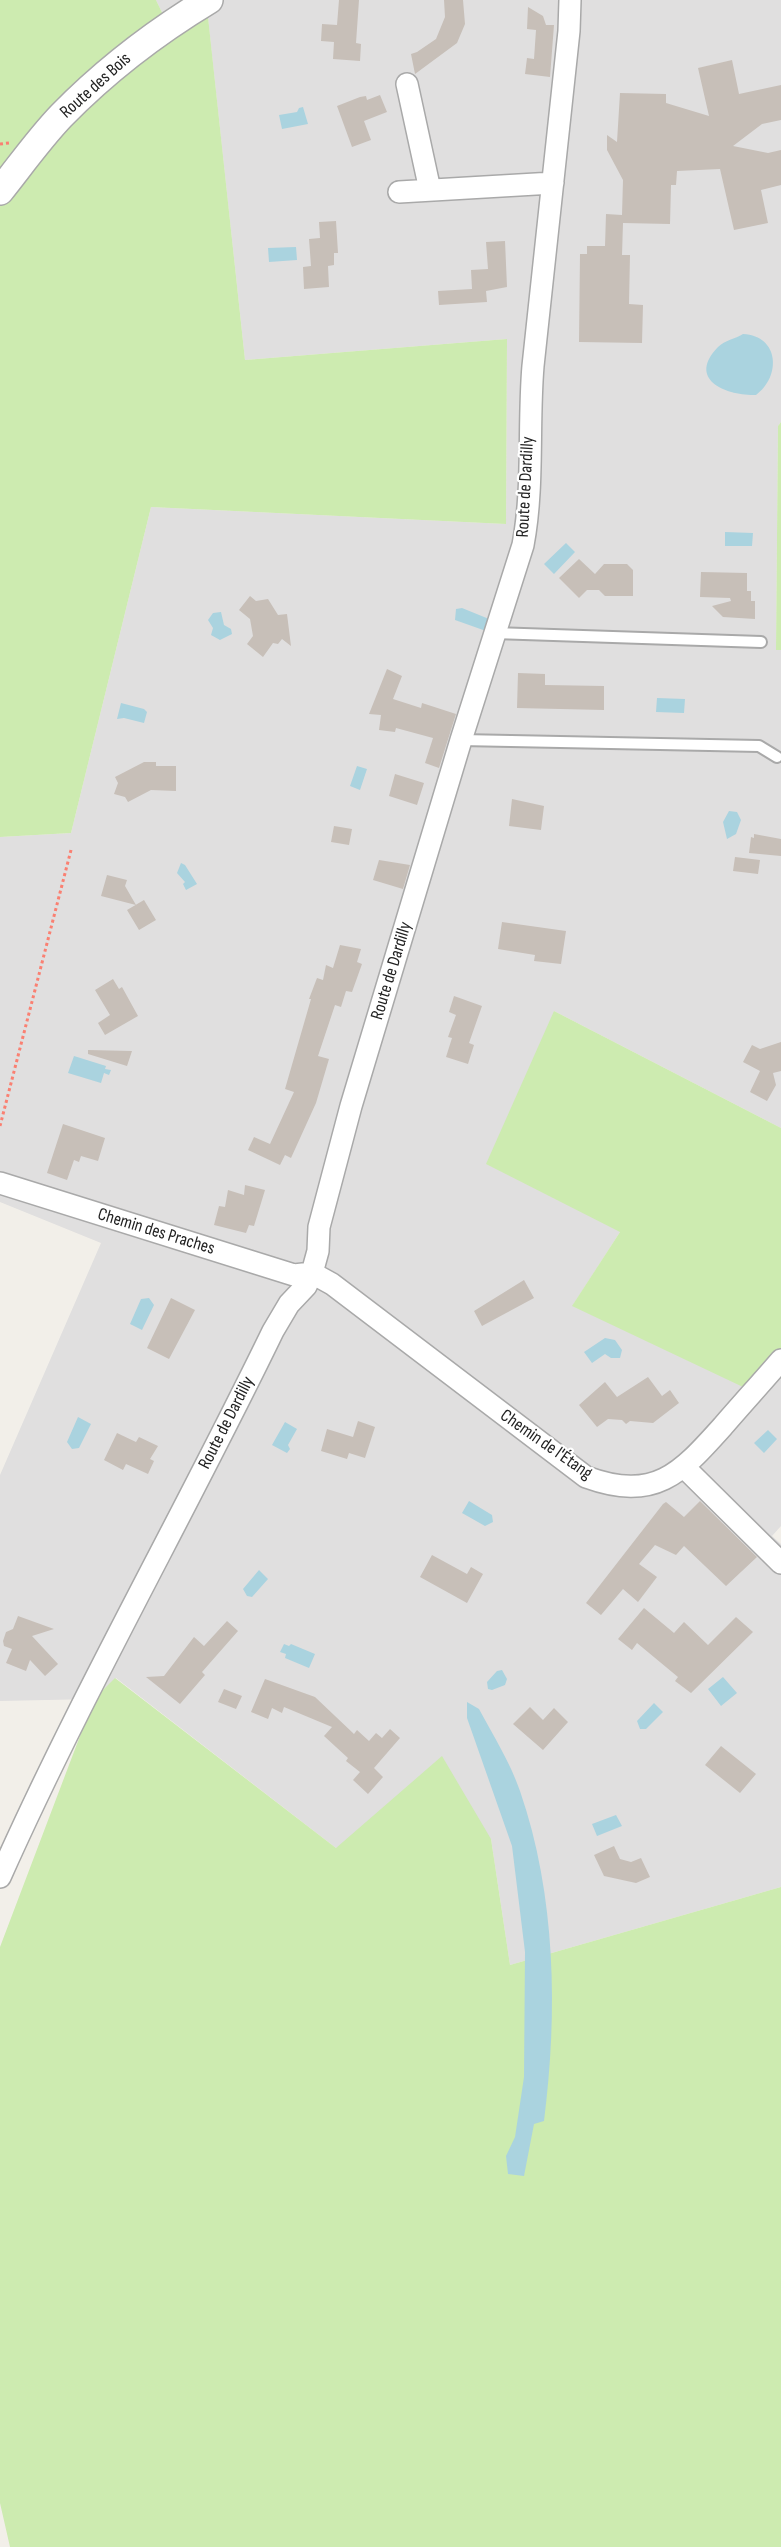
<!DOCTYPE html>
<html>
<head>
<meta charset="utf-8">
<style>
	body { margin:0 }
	canvas { display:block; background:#f2efe9 }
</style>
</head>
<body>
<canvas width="781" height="2547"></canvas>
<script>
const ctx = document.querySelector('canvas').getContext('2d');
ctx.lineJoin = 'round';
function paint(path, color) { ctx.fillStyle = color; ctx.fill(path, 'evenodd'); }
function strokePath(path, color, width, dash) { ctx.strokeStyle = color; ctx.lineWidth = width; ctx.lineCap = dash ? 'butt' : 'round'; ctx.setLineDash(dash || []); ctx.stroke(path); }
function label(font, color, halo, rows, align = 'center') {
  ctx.font = font + ' "Sofia Sans Condensed",sans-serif'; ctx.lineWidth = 4.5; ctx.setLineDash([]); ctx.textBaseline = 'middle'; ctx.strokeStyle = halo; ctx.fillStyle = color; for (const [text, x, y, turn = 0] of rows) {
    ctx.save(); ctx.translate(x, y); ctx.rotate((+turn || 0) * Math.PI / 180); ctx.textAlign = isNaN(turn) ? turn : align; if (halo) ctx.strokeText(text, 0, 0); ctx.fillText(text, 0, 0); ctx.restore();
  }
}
paint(new Path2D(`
	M156 0H781V422L778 426 776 649 781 650V1128L554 1011 620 1232 573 1305 781 1360V1526L772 1536 781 1544V1887L510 1965 491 1839 336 1848 116 1678 94 1699 0 1701V1475L101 1243 0 1202V837L71 833 151 507 506 524 507 339 245 360 208 18 173 35Z`), '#e0dfdf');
paint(new Path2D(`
	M0 0H156L173 35 208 17 245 360 507 339 506 524 151 507 71 833 0 837Z
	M781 422V650H776L778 426Z
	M554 1011 781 1128V1360L777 1358 743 1387 572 1306 620 1232 486 1164Z
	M115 1678 336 1848 442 1756 491 1839 510 1965 781 1887V2547H10L0 2503V1947L94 1699Z`), '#cdebb0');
paint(new Path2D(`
	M303 107 308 124 282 129 279 115 297 112 299 108Z
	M296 247 297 260 269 262 268 248Z
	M743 334C780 336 781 377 756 395 727 396 686 380 718 347 725 340 735 339 743 334Z
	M725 532 753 533 752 546H725Z
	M566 543 575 552 554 574 544 564Z
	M462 608 489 619 486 631 455 620 456 609Z
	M221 612 224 625 231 629 232 634 220 640 211 635 213 628 208 620 213 613Z
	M657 698 685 699 684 713 656 712Z
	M121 703 144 709 147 712 144 723 124 718 117 719Z
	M357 766 367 769 360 790 350 786Z
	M729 811 737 812 741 820 736 834 727 839 723 822Z
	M181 863 185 865 197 884 186 890 183 884 185 882 177 873Z
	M74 1056 106 1066 105 1069 111 1070 109 1075 104 1073 101 1083 68 1073Z
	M141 1299 149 1298 154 1305 142 1330 130 1324Z
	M605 1338 615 1340 622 1350 620 1358H611L605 1354 592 1363 584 1352Z
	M78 1417 91 1424 79 1448 72 1449 67 1442Z
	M285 1422 297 1429 288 1445 290 1449 287 1453 272 1445Z
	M768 1430 777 1439 764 1453 754 1443Z
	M469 1501 492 1515 493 1522 485 1526 462 1513Z
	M259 1570 268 1579 252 1597 247 1596 243 1589Z
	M284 1644 289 1646 291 1644 315 1654 309 1668 285 1658 286 1654 280 1652Z
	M502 1670 507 1679 505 1685 492 1690 488 1689 487 1682 497 1671Z
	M723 1677 737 1693 721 1706 708 1689Z
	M467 1702 479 1709C493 1735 510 1762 520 1791 556 1895 558 2013 544 2121L534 2124 524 2176 508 2174 506 2156 515 2137 524 2077 525 1952 512 1846 467 1718Z
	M654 1703 663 1712 646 1729H640L637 1721Z
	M616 1815 622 1826 597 1836 592 1824Z`), '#aad3df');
paint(new Path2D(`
	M339 0H359L356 43 361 44 360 61 333 59 334 42 321 41 322 24 337 25Z
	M444 0H463L465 24 457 43 415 74 411 54 417 52 436 39 445 17Z
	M528 7 543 16 546 25H554L550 77 525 74 527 58 534 59 536 30 527 29Z
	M732 60 739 94 781 85V120L762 124 733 146 768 153 781 150V185L761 190 768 223 734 230 720 169 677 171 676 185H671L670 224 623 223 622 255H630L629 304 643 305 642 343 579 342 580 254H587V246H605L606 214 622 215 623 180 607 150V135L617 142 620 93 666 94V103L709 116 698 68Z
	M380 95 387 112 364 121 371 140 352 147 337 106 360 97 366 96 367 100Z
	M336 221 338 253H334V265L328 266 329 287 304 289 303 267 311 266 309 239 320 238 319 222Z
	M505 241 507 287 486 291 487 302 439 305 438 291 472 289 471 270 488 269 486 242Z
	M579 559 595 574 604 564H627L633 570V596H605L599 590H587L579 598 559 578Z
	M701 572 747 573V591H751V601H755V619L723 617 712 606 731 601 730 598 700 597Z
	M250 596 256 601 268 599 278 615 287 614 291 646 282 639 278 644 273 643 263 657 247 644 253 636 250 619 239 610Z
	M387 669 402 676 393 699 421 708 422 703 456 714 439 768 425 763 433 738 396 728 395 732 379 730 381 715 369 714Z
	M518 673 545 674V685L604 686V710L517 708Z
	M144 762H156V766H176V791L151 790 128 802 125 797 114 794 118 783 115 777Z
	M395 774 424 783 417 805 389 796Z
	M512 799 544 806 541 830 509 826Z
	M334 826 352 829 349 845 331 842Z
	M754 834 781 839V856L749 853 751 837 754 838Z
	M735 857 760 860 758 874 733 871Z
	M379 860 410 865 403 889 373 880Z
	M107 875 127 880 125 886 136 905 101 896Z
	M144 900 156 920 139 930 127 910Z
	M502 922 566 931 561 964 534 961 535 955 498 949Z
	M340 945 361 949 357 962 362 964 352 992 346 991 341 1007 335 1005 318 1056 329 1059 316 1103 291 1158 285 1155 280 1165 248 1150 254 1137 270 1144 294 1092 285 1089 311 999H309L317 978 323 980 326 965 333 968Z
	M113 979 119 989 122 987 138 1016 105 1035 98 1023 110 1015 95 990Z
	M454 996 482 1006 469 1043 474 1045 468 1064 446 1057 452 1038 448 1037 456 1015 449 1012Z
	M781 1042V1071L773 1073 776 1085 767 1101 750 1092 760 1071 743 1062 752 1045 760 1049Z
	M88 1050 132 1051 127 1066 88 1054Z
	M63 1124 105 1138 98 1161 81 1156 79 1162 74 1160 67 1180 47 1173Z
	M245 1185 265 1190 254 1226 249 1225 246 1233 214 1225 219 1206 225 1207 228 1190 244 1195Z
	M524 1280 534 1298 482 1326 474 1311Z
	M171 1298 195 1310 169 1359 147 1348Z
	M648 1377 662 1396 670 1390 679 1403 653 1423 630 1421 626 1424 622 1420 608 1419 597 1427 579 1405 605 1382 617 1397Z
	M358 1421 375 1427 365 1458 349 1453 347 1459 321 1451 327 1429 353 1437Z
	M117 1433 136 1442 139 1437 158 1446 150 1459 154 1461 148 1474 126 1464 123 1470 104 1460Z
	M700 1501 757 1557 726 1586 684 1546 676 1555 655 1545 639 1564 657 1577 638 1602 623 1589 601 1615 586 1603 663 1504 666 1502 684 1517Z
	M432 1555 467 1574 471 1567 483 1574 467 1603 420 1577Z
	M644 1608 674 1633 684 1622 708 1645 736 1617 753 1632 691 1693 675 1681 678 1677 637 1643 632 1650 618 1639Z
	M18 1616 54 1629 32 1636 58 1664 45 1676 30 1660 26 1671 6 1663 12 1649 4 1646 3 1641 6 1632 13 1629Z
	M227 1621 238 1631 202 1672 205 1675 180 1704 146 1677 164 1676 194 1637 204 1646Z
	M265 1679 315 1697 354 1734 357 1730 369 1741 376 1733 382 1738 390 1729 400 1738 374 1768 383 1777 368 1794 353 1780 360 1772 346 1761 348 1758 324 1736 332 1727 284 1707 282 1713 272 1708 268 1719 251 1712Z
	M224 1689 242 1696 236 1709 218 1702Z
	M530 1707 543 1720 554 1708 568 1722 543 1750 513 1724Z
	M721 1746 756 1774 740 1793 705 1765Z
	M614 1846 620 1859 631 1862 641 1858 650 1877 636 1883 604 1876 594 1855Z`), '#c7bfb8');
const service = new Path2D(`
	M494 633 761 642
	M461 740 759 746 777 757`);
const minor = new Path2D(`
	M407 84 430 190
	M399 192 553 183
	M0 1183 294 1275 312 1273 332 1284 586 1477C655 1502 680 1474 723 1426 742 1404 762 1382 781 1360
	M685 1468 781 1563
	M0 1877C83 1691 184 1515 273 1331L289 1304 306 1286 312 1273 318 1251 319 1227 351 1106 461 740 523 545C534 487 528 425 533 366L569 31 570 0`);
const tertiary = new Path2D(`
	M0 191C20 166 39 139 61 116 105 71 156 32 209 0`);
strokePath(service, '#a9a9a9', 14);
strokePath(minor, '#a9a9a9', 24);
strokePath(tertiary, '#a9a9a9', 30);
strokePath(new Path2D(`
	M0 144 9 143
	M0 1126 71 850`), '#fa8072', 3, [3, 3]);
strokePath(service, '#fff', 10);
strokePath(minor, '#fff', 21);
strokePath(tertiary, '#fff', 27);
label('18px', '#222', '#fff', [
	["Route des Bois",96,86,-42],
	["Route de Dardilly",526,487,-87],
	["Route de Dardilly",392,971,-73],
	["Chemin des Praches",156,1232,17],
	["Route de Dardilly",227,1423,-63],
	["Chemin de l'Étang",546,1445,35]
]);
</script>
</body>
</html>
